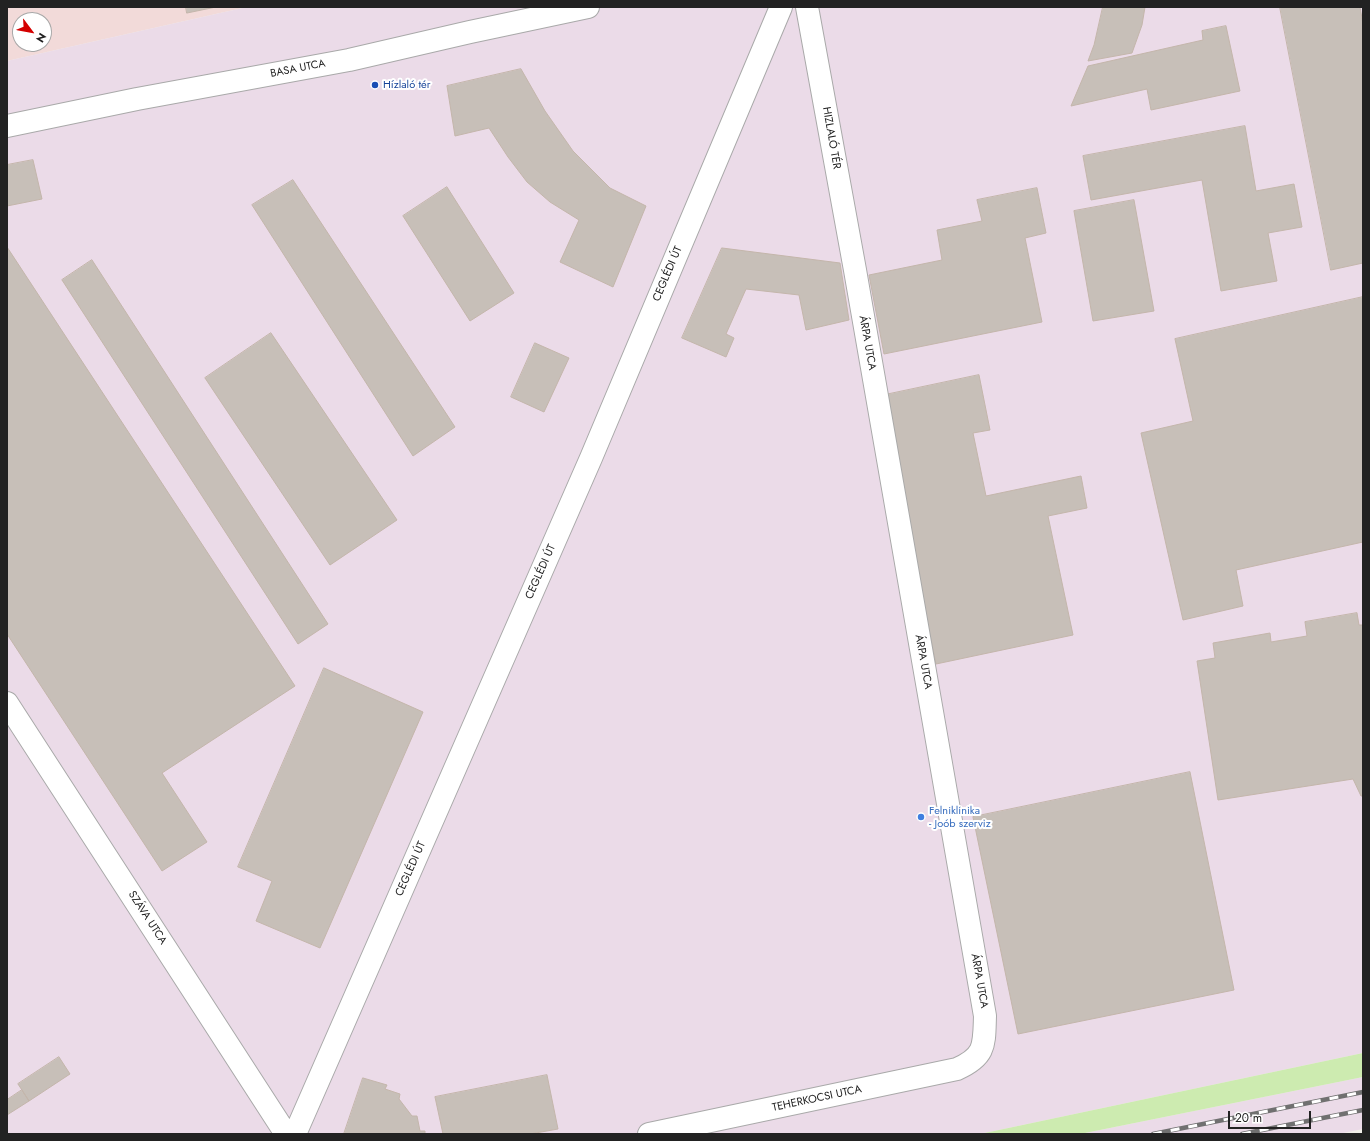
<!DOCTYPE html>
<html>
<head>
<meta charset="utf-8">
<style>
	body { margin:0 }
	#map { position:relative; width:1370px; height:1141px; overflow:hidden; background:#f2efe9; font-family:Jost,sans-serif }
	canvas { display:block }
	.frame { position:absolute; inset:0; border:8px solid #222; pointer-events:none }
	.north { position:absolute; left:12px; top:12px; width:40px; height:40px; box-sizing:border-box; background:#fff; border:1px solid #a7a7a7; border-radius:50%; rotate:122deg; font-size:11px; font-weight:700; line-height:16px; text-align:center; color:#222 }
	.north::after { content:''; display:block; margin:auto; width:14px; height:18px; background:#d40000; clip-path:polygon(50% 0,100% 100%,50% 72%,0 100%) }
	.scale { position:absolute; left:1228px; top:1111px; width:83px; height:18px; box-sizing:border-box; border:2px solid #222; border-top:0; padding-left:5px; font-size:12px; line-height:14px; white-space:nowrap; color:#222; -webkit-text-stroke:3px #fff; paint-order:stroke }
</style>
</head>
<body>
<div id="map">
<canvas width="1370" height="1141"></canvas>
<div class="frame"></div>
<div class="north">N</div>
<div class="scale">20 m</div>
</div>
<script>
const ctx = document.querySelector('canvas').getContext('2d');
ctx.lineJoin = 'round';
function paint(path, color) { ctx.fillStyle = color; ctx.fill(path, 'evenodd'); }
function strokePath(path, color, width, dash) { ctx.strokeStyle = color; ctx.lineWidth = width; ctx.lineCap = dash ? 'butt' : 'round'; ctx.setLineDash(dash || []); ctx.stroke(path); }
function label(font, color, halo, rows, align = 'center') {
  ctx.font = font + ' Jost,sans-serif'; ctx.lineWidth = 4; ctx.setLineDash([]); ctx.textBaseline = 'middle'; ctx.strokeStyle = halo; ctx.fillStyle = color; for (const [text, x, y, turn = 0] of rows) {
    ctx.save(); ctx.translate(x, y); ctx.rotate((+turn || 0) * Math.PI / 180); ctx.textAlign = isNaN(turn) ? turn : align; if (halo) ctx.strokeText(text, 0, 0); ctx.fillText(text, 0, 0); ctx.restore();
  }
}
paint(new Path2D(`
	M7 7H247L7 61ZM20 20H44V44H20Z`), '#f2dad9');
paint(new Path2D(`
	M247 7H1363V1053L980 1134H7V61Z
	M1363 1077V1129L1338 1134H1080Z`), '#ebdbe8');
paint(new Path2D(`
	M1363 1053V1077L1080 1134H980Z`), '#cdebb0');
const building = new Path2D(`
	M186 7H216L187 13Z
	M1103 7H1145L1142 25 1132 53 1088 61 1094 45Z
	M1280 7H1360L1363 24V263L1331 270Z
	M1226 26 1240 91 1151 110 1147 89 1071 106 1088 66 1203 40 1202 31Z
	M521 69 545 111 573 151 610 188 646 206 613 287 560 262 579 220 550 202 527 182 508 157 489 128 455 136 447 86Z
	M1245 126 1256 191 1294 184 1302 227 1268 233 1277 281 1221 291 1202 180 1091 200 1083 156Z
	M33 160 42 199 7 206V165Z
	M293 180 455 427 413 456 252 205Z
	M447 187 514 293 470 321 403 216Z
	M1037 188 1046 233 1025 238 1042 322 884 354 869 275 942 260 937 230 982 221 977 200Z
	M1134 200 1154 311 1093 321 1074 211Z
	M7 247 295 686 162 773 207 842 162 871 7 634Z
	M722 248 840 263 849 320 806 330 799 295 746 289 726 334 734 338 726 357 682 338Z
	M92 260 328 624 298 644 62 280Z
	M1363 297V542L1236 570 1243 606 1183 620 1141 433 1193 421 1175 339Z
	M271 333 397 520 330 565 205 378Z
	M535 343 569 358 544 412 511 397Z
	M979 375 990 430 973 433 986 496 1081 476 1087 508 1048 516 1073 635 936 664 880 396Z
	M1357 613 1359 625H1363V796H1361L1353 779 1218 800 1197 661 1215 658 1213 643 1270 633 1271 642 1307 636 1305 622Z
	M324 668 423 712 320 948 256 921 272 881 238 867Z
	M1190 772 1234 990 1018 1034 973 817Z
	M59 1057 70 1074 29 1101 18 1084Z
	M547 1075 558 1129 530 1134H443L435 1097Z
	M363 1078 387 1085 385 1089 400 1094 399 1099 412 1116H417L420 1131H425V1134H344Z
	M22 1090 29 1101 7 1115V1100Z`);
paint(building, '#c7bfb8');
strokePath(building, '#c4b6ab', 1);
const minor = new Path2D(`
	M7 703 286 1134
	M295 1134 591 458 781 7
	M649 1134 957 1069C986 1056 984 1045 985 1016L855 270 807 7`);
const tertiary = new Path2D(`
	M7 126 137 99 349 60 470 32 588 7`);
strokePath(minor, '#a9a9a9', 24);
strokePath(tertiary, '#a9a9a9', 24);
strokePath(minor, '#fff', 22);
strokePath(tertiary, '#fff', 22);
const rail = new Path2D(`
	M1153 1134 1363 1092
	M1242 1134 1363 1110`);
strokePath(rail, '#707070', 4.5);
strokePath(rail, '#fff', 3, [9]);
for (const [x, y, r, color] of [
	[375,85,4,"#1a4fb4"],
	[921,817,4,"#3f7fe0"]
]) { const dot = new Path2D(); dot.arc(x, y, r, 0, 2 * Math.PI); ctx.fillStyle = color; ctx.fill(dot); strokePath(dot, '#fff', 1.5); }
label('11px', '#222', '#fff', [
	["BASA UTCA",298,69,-11],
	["HIZLALÓ TÉR",831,138,80],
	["CEGLÉDI ÚT",668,274,-67],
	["ÁRPA UTCA",867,343,80],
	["CEGLÉDI ÚT",541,572,-66],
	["ÁRPA UTCA",923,662,80],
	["CEGLÉDI ÚT",411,869,-66],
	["SZÁVA UTCA",147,918,57],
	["ÁRPA UTCA",979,981,80],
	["TEHERKOCSI UTCA",817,1099,-12]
]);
label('11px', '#164399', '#fff', [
	["Hízlaló tér",383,85]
], 'left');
label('11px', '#366cbe', '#fff', [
	["Felniklinika",929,811],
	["- Joób szerviz",929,824]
], 'left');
</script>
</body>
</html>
